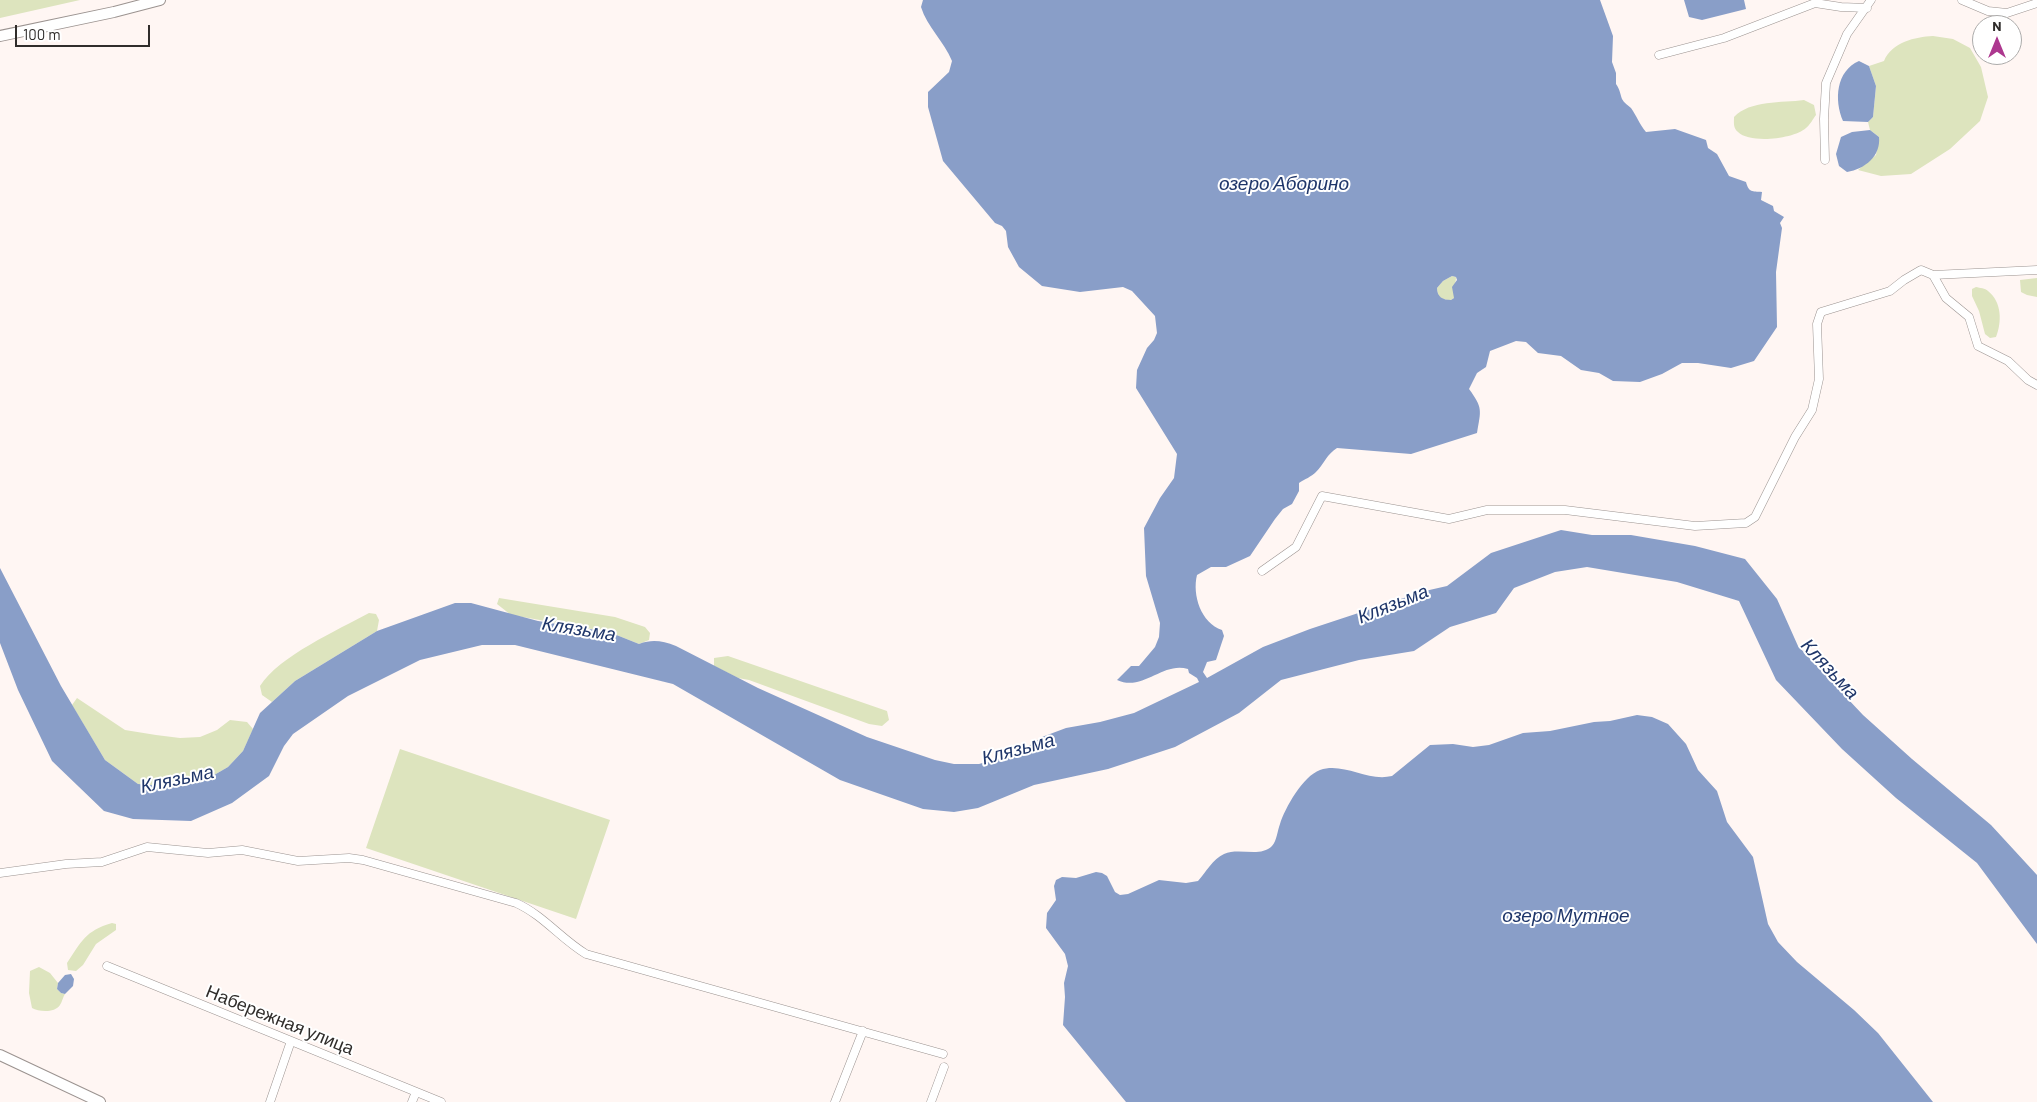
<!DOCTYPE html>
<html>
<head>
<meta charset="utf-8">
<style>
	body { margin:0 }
	#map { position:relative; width:2037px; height:1102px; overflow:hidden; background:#fff6f3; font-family:Barlow,sans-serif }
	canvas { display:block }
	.north { position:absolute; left:1972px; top:15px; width:50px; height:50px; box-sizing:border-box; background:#fff; border:1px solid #acabaa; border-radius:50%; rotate:0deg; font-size:14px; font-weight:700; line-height:20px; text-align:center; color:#302d2b }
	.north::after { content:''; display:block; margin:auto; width:18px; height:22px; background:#ad388f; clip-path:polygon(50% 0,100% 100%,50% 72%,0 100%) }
	.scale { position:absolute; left:15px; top:25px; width:135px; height:22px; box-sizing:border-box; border:2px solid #302d2b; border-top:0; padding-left:6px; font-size:15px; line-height:18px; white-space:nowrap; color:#302d2b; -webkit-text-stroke:4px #fff; paint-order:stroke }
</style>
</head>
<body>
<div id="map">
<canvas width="2037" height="1102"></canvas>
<div class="north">N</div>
<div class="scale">100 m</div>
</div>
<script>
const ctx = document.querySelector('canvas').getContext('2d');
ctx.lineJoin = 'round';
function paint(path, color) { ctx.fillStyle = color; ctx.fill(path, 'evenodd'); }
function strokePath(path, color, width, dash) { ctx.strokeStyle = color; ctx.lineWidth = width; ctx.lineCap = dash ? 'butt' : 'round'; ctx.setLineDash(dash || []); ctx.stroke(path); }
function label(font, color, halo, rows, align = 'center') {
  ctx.font = font + ' Barlow,sans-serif'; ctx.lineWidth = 4; ctx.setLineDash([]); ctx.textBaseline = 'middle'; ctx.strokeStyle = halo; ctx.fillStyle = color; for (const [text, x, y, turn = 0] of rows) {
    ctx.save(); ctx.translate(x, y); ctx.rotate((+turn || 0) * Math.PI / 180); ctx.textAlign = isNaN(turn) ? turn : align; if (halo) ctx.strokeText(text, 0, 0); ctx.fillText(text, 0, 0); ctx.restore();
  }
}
paint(new Path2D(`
	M0 0H80L0 18Z
	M1933 36 1953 39 1970 48 1981 67 1988 97 1980 121 1950 149 1911 174 1881 176 1858 170 1876 155 1879 137 1870 130 1868 122 1873 117 1876 86 1869 66 1884 61C1892 42 1915 37 1933 36Z
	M1804 100 1814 105 1816 115C1813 119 1810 125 1806 128 1794 139 1750 144 1738 132 1733 128 1734 123 1734 117 1750 100 1782 103 1804 100Z
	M1452 276 1456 277C1456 279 1454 295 1454 298L1451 300C1443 300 1437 298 1437 288L1443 281Z
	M2037 278V297L2027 295 2021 292 2020 280Z
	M1976 287C1980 288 1985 288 1988 291 2002 302 2002 322 1996 337L1990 338 1985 334 1979 311 1972 296V289Z
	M499 598 615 617 645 627 650 633 649 640 639 644 609 632 511 615 497 604Z
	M369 613 376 614 379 620 377 631 295 681 272 702 262 695 260 686C279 656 338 630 369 613Z
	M728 656 887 711 889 720 882 726 869 724 749 680 738 678 714 666V658Z
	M77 698 125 730 156 735 180 738 200 737 217 730 230 720 247 722 253 729 243 751 228 767 209 778 164 786 138 784 105 760 72 705Z
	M400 749 610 820 576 919 366 848Z
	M112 923 116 924V930L96 944 83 965 76 971 68 970 67 963C82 941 85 931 112 923Z
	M39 967 50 973 58 983 57 989 61 993 65 994C63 997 62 1002 60 1005 55 1013 39 1012 32 1008L29 993 30 971Z`), '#dde4be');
paint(new Path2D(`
	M923 0H1600L1613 36 1612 62 1616 73V84C1620 90 1620 93 1622 99 1624 103 1628 105 1631 108 1636 115 1640 125 1646 132L1675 129 1706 140 1708 148 1717 154 1729 176 1746 182C1749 193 1752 191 1762 192L1761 200 1773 206 1774 211 1784 217 1780 223 1782 228 1776 272 1777 327 1754 361 1731 368 1698 363H1682L1662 374 1640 382 1613 381 1599 373 1581 370 1561 356 1538 353 1526 342 1516 341 1490 351 1486 367 1477 373 1469 389C1483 408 1481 410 1477 433L1411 454 1337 448C1327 454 1324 464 1316 472 1311 477 1305 479 1299 483V491L1292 504 1283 509 1275 519 1250 556 1226 567H1211L1197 575C1192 595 1201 623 1222 630L1224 636 1216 660 1207 662 1203 672 1207 678 1263 647 1310 629 1425 591 1447 586 1491 553 1561 530 1592 535H1631L1695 546 1745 559 1777 599 1798 646 1863 715 1912 759 1991 825 2037 875V944L1977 863 1896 798 1842 749 1776 680 1739 601 1677 582 1587 567 1555 572 1514 588 1496 613 1450 627 1414 651 1359 660 1281 680 1239 713 1175 747 1108 769 1034 785 978 808 954 812 923 809 840 780 673 684 515 645H482L420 660 348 696 293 734 284 746 269 776 232 803 191 821 133 819 104 811 52 761 18 690 0 643V568L61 686 105 760 138 784 164 786 209 778 228 767 243 751 260 713 295 681 377 631 455 603H471L538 621 609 632 639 644C653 639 662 641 676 646L758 688 867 737 935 760 954 764H979L1020 752 1042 737 1066 728 1100 722 1134 713 1199 682 1197 678 1189 673 1188 669C1163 661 1143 692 1117 680L1131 666H1139L1155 647 1159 637 1160 623 1146 576 1144 528 1160 498 1174 478 1177 454 1136 388 1137 370 1147 348 1154 340 1157 333 1155 316 1132 291 1123 287 1080 292 1042 286 1019 267 1008 247 1006 231 1002 226 995 223 943 161 928 107V92L949 72 952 61C944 41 927 27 921 7ZM1452 276 1456 277 1457 280 1452 287 1454 298 1451 300C1443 300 1437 297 1437 288L1443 281Z
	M1684 0H1744L1746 9 1702 20 1689 17Z
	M1859 61 1869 66 1876 86 1873 117 1868 122 1843 121C1834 100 1836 71 1859 61Z
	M1870 130 1879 137C1881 156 1865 169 1847 172L1839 166 1836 154 1841 137 1852 132Z
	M1637 715 1652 717 1668 724 1686 744 1698 770 1717 791 1727 822 1753 857 1768 924 1778 942 1797 962 1854 1010 1878 1033 1933 1102H1126L1063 1025 1065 997 1064 983 1068 966 1065 954 1046 928 1047 913 1056 900 1054 886 1056 880 1062 877 1076 878 1096 872 1102 873 1107 876 1115 892 1120 895 1128 894 1159 880 1186 883 1198 881C1206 872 1213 859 1224 854 1239 847 1260 858 1272 846 1277 840 1277 832 1280 824 1285 808 1303 776 1320 770 1344 762 1367 782 1392 776L1430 745 1453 744 1473 747 1489 745 1523 733 1550 731 1594 722 1610 721Z
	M71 974 74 979 73 986 65 994 61 993 57 989 58 983 65 975Z`), '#899ec8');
const minor = new Path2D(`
	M1962 0 1988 11 2007 13 2037 3
	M1659 55 1724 38 1815 3 1841 7 1867 8
	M1825 160 1824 119 1826 83 1847 34 1871 0
	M1933 275 2037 270
	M1262 571 1296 547 1322 496 1449 519 1487 510H1565L1695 526 1746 523 1755 517 1795 437 1812 410 1819 379 1817 324 1821 312 1890 291 1904 280 1921 270 1933 275 1946 298 1969 317 1978 346 2008 361 2028 380 2037 385
	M0 873 66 864 102 862 147 847 208 853 242 850 298 861 349 858 363 860 516 903C543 915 561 939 586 954L943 1054
	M107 966 441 1102
	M270 1102 291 1041
	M412 1102 416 1092
	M835 1102 863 1031
	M931 1102 944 1067`);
const secondary = new Path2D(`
	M0 36 114 12 160 0
	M0 1055 100 1102`);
strokePath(minor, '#9b9390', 9);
strokePath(secondary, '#9b9390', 12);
strokePath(minor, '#fff', 8);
strokePath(secondary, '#fff', 10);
label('18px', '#302d2b', '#fff', [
	["Набережная улица",280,1020,22]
]);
label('italic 19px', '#1f366a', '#fff', [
	["озеро Аборино",1284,184],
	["Клязьма",1393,604,-22],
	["Клязьма",579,629,9],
	["Клязьма",1830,669,47],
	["Клязьма",1018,749,-15],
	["Клязьма",177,779,-12],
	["озеро Мутное",1566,916]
]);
</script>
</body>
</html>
